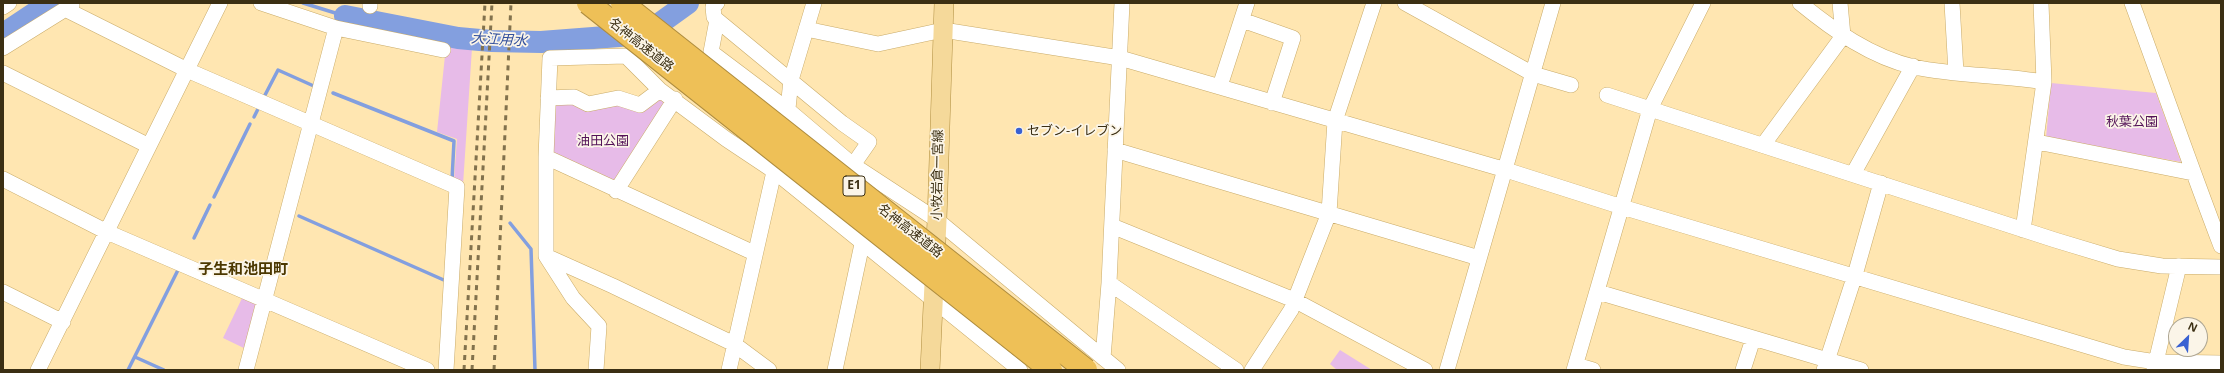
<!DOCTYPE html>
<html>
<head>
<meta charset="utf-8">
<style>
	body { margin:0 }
	#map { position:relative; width:2224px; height:373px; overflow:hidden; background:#ffe6b1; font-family:"Open Sans",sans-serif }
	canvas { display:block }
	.frame { position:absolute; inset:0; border:4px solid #3b2f13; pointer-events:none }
	.north { position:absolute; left:2168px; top:317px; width:40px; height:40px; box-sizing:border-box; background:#fbf5e8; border:1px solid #aea693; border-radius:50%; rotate:25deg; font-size:11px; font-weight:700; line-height:16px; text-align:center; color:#3b2f13 }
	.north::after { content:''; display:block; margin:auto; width:14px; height:18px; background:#3961d2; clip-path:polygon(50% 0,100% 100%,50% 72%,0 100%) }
</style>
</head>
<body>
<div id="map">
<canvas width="2224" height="373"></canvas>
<div class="frame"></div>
<div class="north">N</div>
</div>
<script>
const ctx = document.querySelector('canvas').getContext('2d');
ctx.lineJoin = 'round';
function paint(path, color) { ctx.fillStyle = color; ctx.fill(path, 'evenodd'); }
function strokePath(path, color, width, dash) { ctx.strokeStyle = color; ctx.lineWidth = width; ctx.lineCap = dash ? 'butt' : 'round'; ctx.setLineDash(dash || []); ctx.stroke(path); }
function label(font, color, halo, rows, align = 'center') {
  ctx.font = font + ' "Open Sans","Noto Sans JP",sans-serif'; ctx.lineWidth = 3.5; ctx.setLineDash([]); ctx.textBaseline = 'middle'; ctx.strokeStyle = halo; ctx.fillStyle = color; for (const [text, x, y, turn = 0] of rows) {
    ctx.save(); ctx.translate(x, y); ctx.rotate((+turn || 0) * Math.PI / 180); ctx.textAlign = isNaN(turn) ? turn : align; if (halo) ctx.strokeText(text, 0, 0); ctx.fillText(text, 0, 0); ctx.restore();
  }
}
paint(new Path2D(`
	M446 46 472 48 463 185 454 180 457 139 437 132Z
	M2051 83 2156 93 2181 162 2046 138Z
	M661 97 668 101 615 182 552 153 553 105Z
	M244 294 259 302 248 350 223 338Z
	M1340 350 1372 370H1337L1330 364Z`), '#e7bbe8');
paint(new Path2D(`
	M30 3H65L3 42V21Z`), '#839fdf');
strokePath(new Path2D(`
	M303 3 345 16
	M333 93 454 141 452 180
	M264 97 278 70 316 87
	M254 117 258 109
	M214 197 250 124
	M299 216 446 281
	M510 223 531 249 535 370
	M194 238 210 205
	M135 357 164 370
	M128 370 179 268`), '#839fdf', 3.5);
strokePath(new Path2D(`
	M345 16 458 38 491 41 541 42 645 34 688 3`), '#839fdf', 22);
const minor = new Path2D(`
	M261 3 336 28 443 50
	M717 3 713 7 714 17 717 20 842 123 869 142 853 165
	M1405 3 1533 74 1571 85
	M1800 3C1833 30 1871 57 1914 67 1957 76 2001 75 2044 82
	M1952 3 1956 73
	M2132 3C2162 84 2190 165 2221 246
	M370 6V3
	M3 7 9 3
	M65 9 187 70 457 187 446 370
	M717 20 711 52 788 110 853 165 937 220 1118 370
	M1242 20 1293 38 1272 103
	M806 29 878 44 943 30 1120 58 1506 170 1622 207 2124 357 2156 362 2221 363
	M3 48 72 5
	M3 73 149 146
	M1220 86 1247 3
	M1607 95 2055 240 2118 259 2162 266 2221 267
	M548 98 574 97 588 104 618 98 640 105 660 90
	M787 118 791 80 814 3
	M2037 142 2193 173
	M1763 145 1843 36 1840 3
	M1115 150 1479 258
	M546 157 754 253
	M1853 174 1913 66
	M3 179 107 232 427 370
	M616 191 675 99
	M1112 226 1294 300 1425 370
	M2023 230 2044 82 2041 3
	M546 256 613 286 734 344 769 370
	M1109 283 1236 370
	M3 292 63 322
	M1598 292 1861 370
	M1103 358 1109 283 1122 3
	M1576 365 1593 370
	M38 370 220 3
	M246 370 336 28
	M596 370 599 326 573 298 546 256V157L550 58 626 56 660 90 726 139 774 171 1020 370
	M729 370 776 163
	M835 370 862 244
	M1252 370 1291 310 1329 213 1335 121 1374 3
	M1447 370 1553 3
	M1574 370 1650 109 1703 3
	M1743 370 1753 339
	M1824 370 1855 275 1881 183
	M2154 370 2179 266`);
const major = new Path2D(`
	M930 370 937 220 944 3`);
strokePath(minor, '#c9ab69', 16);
strokePath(major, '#af8d3f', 20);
strokePath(minor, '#fff', 15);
strokePath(major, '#f5d99a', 19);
strokePath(new Path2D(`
	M464 370 485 3
	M472 370 492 3
	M494 370 511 3`), '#82724d', 3, [5, 5]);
const highwayBridge = new Path2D(`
	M588 3 1051 370
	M622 3 1086 370`);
strokePath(highwayBridge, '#af8d3f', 24, []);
strokePath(highwayBridge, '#eec057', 22);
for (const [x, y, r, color] of [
	[1019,131,4,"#3961d2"]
]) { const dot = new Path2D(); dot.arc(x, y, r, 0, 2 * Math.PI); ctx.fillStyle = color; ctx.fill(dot); strokePath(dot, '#fbf5e8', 1.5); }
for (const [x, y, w] of [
	[854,186,22]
]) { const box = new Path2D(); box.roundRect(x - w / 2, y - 10, w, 20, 3); ctx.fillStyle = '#fbf5e8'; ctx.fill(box); strokePath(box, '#3b2f13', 1); }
label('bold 12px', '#3b2f13', null, [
	["E1",854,186]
]);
label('13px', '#3b2f13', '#fbf5e8', [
	["名神高速道路",641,45,38],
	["小牧岩倉一宮線",938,175,-89],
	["名神高速道路",910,231,38]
]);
label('13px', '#531157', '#fbf5e8', [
	["秋葉公園",2132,122],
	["油田公園",603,141]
]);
label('13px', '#3b2f13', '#fbf5e8', [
	["セブン-イレブン",1027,131]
], 'left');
label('italic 14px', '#33509d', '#fbf5e8', [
	["大江用水",499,40,3]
]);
label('bold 15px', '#4c3800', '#fbf5e8', [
	["子生和池田町",243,270]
]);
</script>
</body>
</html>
